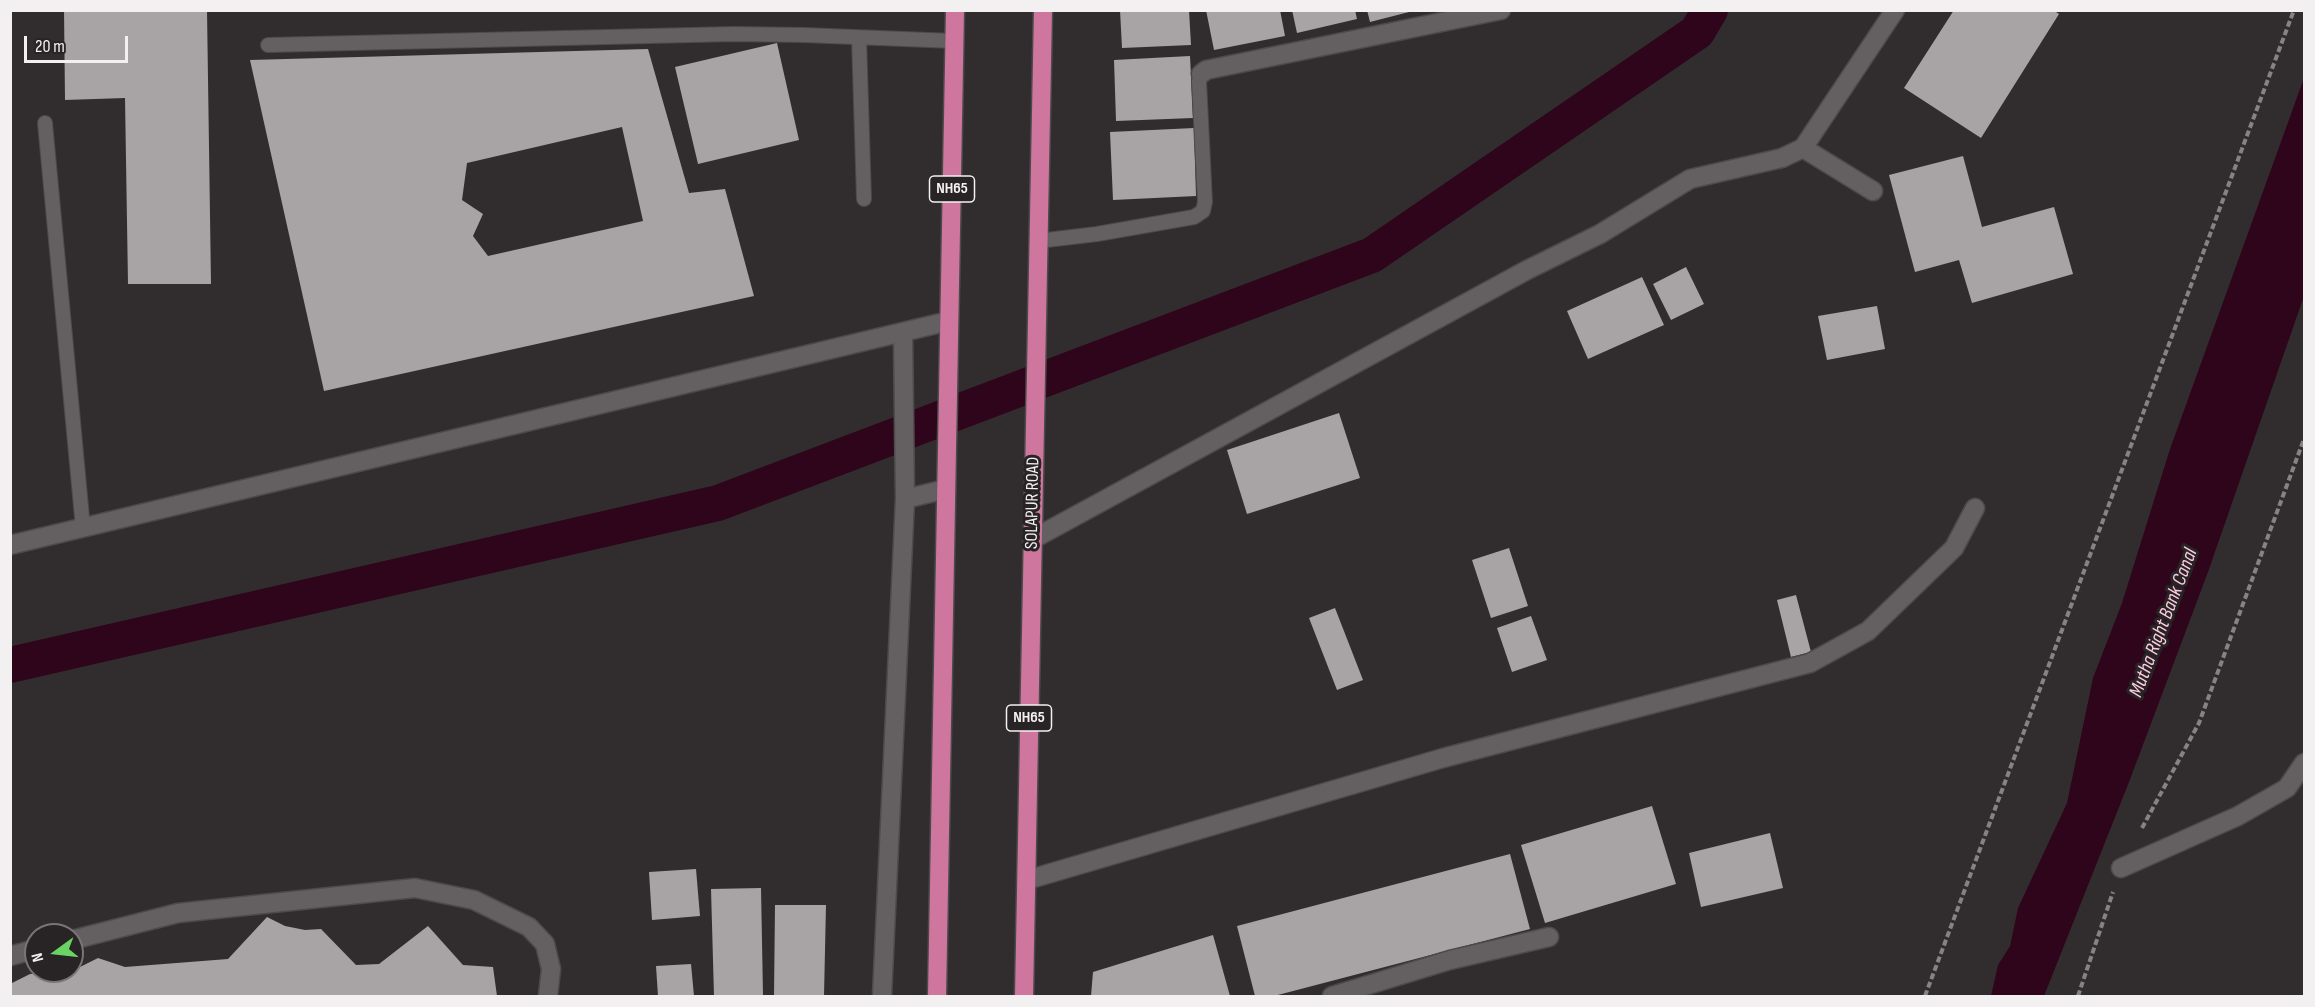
<!DOCTYPE html>
<html>
<head>
<meta charset="utf-8">
<style>
	body { margin:0 }
	#map { position:relative; width:2315px; height:1007px; overflow:hidden; background:#312d2f; font-family:"Sofia Sans Condensed",sans-serif }
	canvas { display:block }
	.frame { position:absolute; inset:0; border:12px solid #f3f0f1; pointer-events:none }
	.north { position:absolute; left:24px; top:923px; width:60px; height:60px; box-sizing:border-box; background:#282325; border:2px solid #797577; border-radius:50%; rotate:255deg; font-size:16px; font-weight:700; line-height:24px; text-align:center; color:#f3f0f1 }
	.north::after { content:''; display:block; margin:auto; width:21px; height:27px; background:#69d464; clip-path:polygon(50% 0,100% 100%,50% 72%,0 100%) }
	.scale { position:absolute; left:24px; top:36px; width:104px; height:27px; box-sizing:border-box; border:3px solid #f3f0f1; border-top:0; padding-left:8px; font-size:18px; line-height:21px; white-space:nowrap; color:#f3f0f1; -webkit-text-stroke:4px #282325; paint-order:stroke }
</style>
</head>
<body>
<div id="map">
<canvas width="2315" height="1007"></canvas>
<div class="frame"></div>
<div class="north">N</div>
<div class="scale">20 m</div>
</div>
<script>
const ctx = document.querySelector('canvas').getContext('2d');
ctx.lineJoin = 'round';
function paint(path, color) { ctx.fillStyle = color; ctx.fill(path, 'evenodd'); }
function strokePath(path, color, width, dash) { ctx.strokeStyle = color; ctx.lineWidth = width; ctx.lineCap = dash ? 'butt' : 'round'; ctx.setLineDash(dash || []); ctx.stroke(path); }
function label(font, color, halo, rows, align = 'center') {
  ctx.font = font + ' "Sofia Sans Condensed",sans-serif'; ctx.lineWidth = 6; ctx.setLineDash([]); ctx.textBaseline = 'middle'; ctx.strokeStyle = halo; ctx.fillStyle = color; for (const [text, x, y, turn = 0] of rows) {
    ctx.save(); ctx.translate(x, y); ctx.rotate((+turn || 0) * Math.PI / 180); ctx.textAlign = isNaN(turn) ? turn : align; if (halo) ctx.strokeText(text, 0, 0); ctx.fillText(text, 0, 0); ctx.restore();
  }
}
paint(new Path2D(`
	M2304 78V296L2208 572 2129 782 2044 996H1991L1998 965 2010 946 2018 908 2067 803 2093 678 2122 603 2170 449Z`), '#2f051b');
strokePath(new Path2D(`
	M10 665 718 503 1372 255 1697 32 1710 10`), '#2f051b', 36);
paint(new Path2D(`
	M64 10H207L211 284H128L125 98 65 100Z
	M1120 10H1189L1191 45 1122 48Z
	M1206 10H1280L1285 36 1214 50Z
	M1292 10H1355L1357 19 1297 33Z
	M1367 10H1413V11L1370 22Z
	M1954 10H2053L2059 14 1981 138 1904 88Z
	M777 43 799 140 698 164 675 67Z
	M648 49 689 193 725 189 754 296 324 391 250 60ZM622 127 643 221 488 256 473 236 483 214 462 200 467 163Z
	M1190 56 1193 118 1116 121 1114 60Z
	M1194 128 1196 196 1113 200 1110 132Z
	M1963 156 1982 227 2054 207 2073 274 1972 303 1959 260 1915 272 1889 175Z
	M1686 267 1704 304 1671 320 1653 284Z
	M1642 277 1664 325 1588 359 1567 311Z
	M1877 306 1885 349 1827 360 1818 316Z
	M1339 413 1360 478 1247 514 1227 450Z
	M1509 548 1528 606 1491 618 1472 560Z
	M1796 595 1811 652 1791 657 1777 600Z
	M1335 608 1363 680 1337 690 1309 618Z
	M1531 616 1547 660 1512 672 1497 628Z
	M1652 806 1676 884 1545 923 1521 845Z
	M1770 833 1783 888 1701 907 1689 853Z
	M1510 854 1530 929 1274 996H1255L1237 926Z
	M696 869 700 916 652 920 649 872Z
	M761 888 763 995 714 996 711 889Z
	M775 905H826L824 996H774Z
	M267 917 285 926 305 930 321 929 356 965 379 964 428 926 463 965 493 967 497 996H10V984L30 974 72 971 98 958 125 967 228 959Z
	M1213 935 1230 996H1091L1093 972Z
	M691 964 694 996H658L656 966Z`), '#a8a3a5');
const service = new Path2D(`
	M859 38 864 199
	M268 45 734 34 804 35 954 41
	M45 123 83 528
	M1038 241 1097 234 1194 217 1203 211 1205 202 1199 81 1201 74`);
const minor = new Path2D(`
	M1201 74 1206 70 1501 10
	M1803 148 1873 191
	M905 499 946 489
	M1033 539 1527 270 1600 234 1690 179 1782 158 1803 148 1895 10
	M2121 868 2238 816 2287 788 2304 763
	M1027 880 1443 758 1810 663 1868 631 1954 548 1975 508
	M72 940 178 913 415 888 474 900 529 927 545 944 551 969 548 996
	M10 956 36 949
	M882 996 905 499 903 333
	M1332 996 1450 960 1549 937`);
const tertiary = new Path2D(`
	M10 545 949 321`);
const trunk = new Path2D(`
	M937 996 955 10
	M1024 996 1043 10`);
strokePath(service, '#4d4a4b', 16);
strokePath(minor, '#4d4a4b', 21);
strokePath(tertiary, '#4d4a4b', 21);
strokePath(trunk, '#4d4a4b', 21);
strokePath(new Path2D(`
	M2142 828 2199 723 2304 439
	M1925 996 2294 10
	M2078 996 2113 892`), '#868384', 4, [6, 3]);
strokePath(service, '#645f61', 14);
strokePath(minor, '#645f61', 18);
strokePath(tertiary, '#645f61', 18);
strokePath(trunk, '#ce769e', 18);
for (const [x, y, w] of [
	[952,189,45],
	[1029,718,45]
]) { const box = new Path2D(); box.roundRect(x - w / 2, y - 13, w, 26, 4.5); ctx.fillStyle = '#282325'; ctx.fill(box); strokePath(box, '#f3f0f1', 1.5); }
label('bold 16px', '#f3f0f1', null, [
	["NH65",952,189],
	["NH65",1029,718]
]);
label('18px', '#f3f0f1', '#282325', [
	["SOLAPUR ROAD",1033,503,-89]
]);
label('italic 20px', '#fdcbdf', '#282325', [
	["Mutha Right Bank Canal",2164,623,-69]
]);
</script>
</body>
</html>
